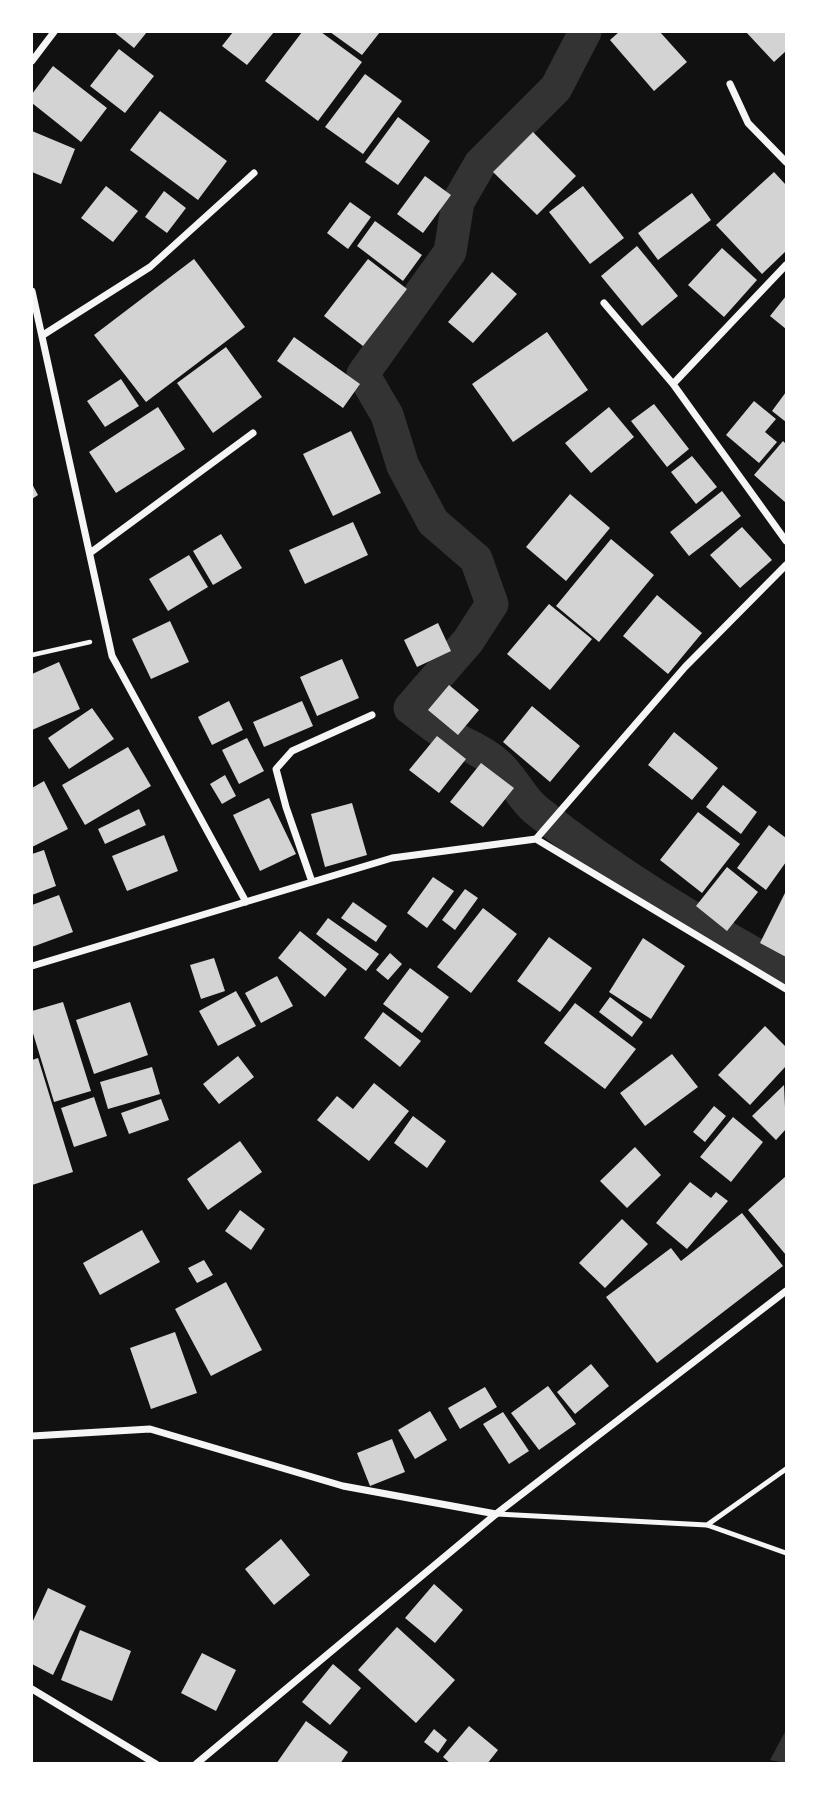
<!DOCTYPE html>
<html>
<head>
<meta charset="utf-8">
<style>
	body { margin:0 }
	#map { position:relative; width:818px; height:1795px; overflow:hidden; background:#111; font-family:Ubuntu,sans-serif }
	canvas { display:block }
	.frame { position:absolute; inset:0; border:33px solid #fff; pointer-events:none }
</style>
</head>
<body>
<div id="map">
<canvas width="818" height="1795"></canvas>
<div class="frame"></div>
</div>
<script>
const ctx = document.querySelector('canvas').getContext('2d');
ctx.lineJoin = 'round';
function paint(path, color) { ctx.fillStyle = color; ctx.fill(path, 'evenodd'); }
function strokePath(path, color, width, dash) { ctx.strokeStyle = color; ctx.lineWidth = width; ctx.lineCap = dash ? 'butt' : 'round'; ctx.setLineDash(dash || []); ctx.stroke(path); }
paint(new Path2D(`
	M786 1730V1763L770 1760Z`), '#333');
strokePath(new Path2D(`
	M585 32 556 88 480 164 458 202 450 252 363 374 387 415 403 466 433 522 476 559 492 604 468 641 410 708C421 716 433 726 444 733 461 743 480 749 495 762 512 775 520 797 536 810 614 873 698 923 786 971`), '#333', 33);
paint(new Path2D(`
	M114 32H147L134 48Z
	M233 32H274L247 65 222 46Z
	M302 32H321L362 62 318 121 265 81Z
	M330 32H380L362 55Z
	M619 32H660L687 62 654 91 610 40Z
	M746 32H786V51L774 62Z
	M119 49 154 76 125 113 90 86Z
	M53 66 107 108 81 142 32 103V94Z
	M365 74 402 101 363 154 325 127Z
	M160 111 227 161 198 200 130 150Z
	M398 117 430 141 398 185 365 162Z
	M32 131 75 149 61 184 32 172Z
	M533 132 576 176 537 215 493 172Z
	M774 172 786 185V251L762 274 716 225Z
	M425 176 451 195 423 233 397 214Z
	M106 186 138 211 113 242 81 218Z
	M583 186 624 238 590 264 549 212Z
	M164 191 186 208 167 233 145 217Z
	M692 193 711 220 658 260 638 233Z
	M350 202 371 217 348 249 327 233Z
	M375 221 422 255 403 281 357 246Z
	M637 246 678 296 642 326 601 276Z
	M722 248 757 280 724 317 688 285Z
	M194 259 245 327 146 402 94 335Z
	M368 259 407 289 363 346 324 316Z
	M492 272 517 294 473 343 448 322Z
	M786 296V329L770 316Z
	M547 332 588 390 513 442 472 384Z
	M294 337 360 384 343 408 277 361Z
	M226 347 262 397 213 433 177 383Z
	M121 379 139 406 105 427 87 401Z
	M786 392V422L772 411Z
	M754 401 776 419 765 432 777 442 759 463 726 435Z
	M654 404 689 449 667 467 631 421Z
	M158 407 185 449 116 493 89 452Z
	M609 407 634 437 591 473 565 443Z
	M351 431 381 493 333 516 303 454Z
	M783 441 786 444V503L754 475Z
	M692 456 717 487 696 504 671 472Z
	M32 484 38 495 32 499Z
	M722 491 741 516 689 556 670 532Z
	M570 494 610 528 566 581 526 547Z
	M353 522 368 555 305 584 289 550Z
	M742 527 772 560 740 588 710 555Z
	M221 534 242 568 213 585 193 551Z
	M611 539 654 575 599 642 556 606Z
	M189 555 208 587 168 611 149 579Z
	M657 595 702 633 668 674 623 636Z
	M549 604 592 639 550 690 507 654Z
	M170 621 189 662 151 679 132 639Z
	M438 623 451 651 417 667 404 640Z
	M342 659 359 698 317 716 300 677Z
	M59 662 80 709 32 730V674Z
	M449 685 479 710 458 735 428 710Z
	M229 701 243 730 212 745 198 717Z
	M302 701 313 726 264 747 253 722Z
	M532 706 580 746 550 782 503 742Z
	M92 708 114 739 69 769 48 738Z
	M674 732 718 768 692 800 648 765Z
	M437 736 466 759 439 793 409 770Z
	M247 738 264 771 239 784 222 750Z
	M128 747 151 786 85 825 62 785Z
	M481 763 514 788 483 827 450 802Z
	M225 775 236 796 222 804 210 784Z
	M44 781 68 829 32 847V788Z
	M723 785 757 812 741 834 706 807Z
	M269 798 296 854 260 871 233 815Z
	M352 803 367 855 325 867 311 814Z
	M139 809 146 825 105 844 98 829Z
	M698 812 740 844 702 893 660 860Z
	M769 825 786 838V862L766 890 737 868Z
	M164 835 178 871 127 891 112 856Z
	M44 850 56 886 32 895V854Z
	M727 867 758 892 727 931 696 906Z
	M433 877 454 891 427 928 407 913Z
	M465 889 478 898 455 930 442 920Z
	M786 891V957L760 943Z
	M59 895 73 932 32 947V905Z
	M353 902 387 926 376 942 341 918Z
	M483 908 517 934 471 993 437 967Z
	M328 918 379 954 366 971 316 934Z
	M300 931 347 969 325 997 278 958Z
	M549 937 592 968 560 1012 517 981Z
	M643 938 685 966 651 1019 609 992Z
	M390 953 402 964 388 980 376 970Z
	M214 958 225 991 201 999 190 965Z
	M410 968 449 997 422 1033 383 1004Z
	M277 976 293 1006 261 1023 245 993Z
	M236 991 256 1026 218 1046 199 1011Z
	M610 997 643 1022 632 1037 599 1012Z
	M63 1002 91 1091 54 1102 32 1030V1011Z
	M130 1002 148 1055 94 1074 76 1020Z
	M575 1003 636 1049 605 1089 544 1043Z
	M383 1012 421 1041 400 1067 364 1038Z
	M765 1026 786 1047V1066L750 1105 718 1075Z
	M672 1054 698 1087 645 1126 620 1093Z
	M238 1056 254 1077 219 1104 203 1084Z
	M38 1058 73 1172 32 1185V1060Z
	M152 1067 160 1094 108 1109 100 1082Z
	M374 1083 409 1111 369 1161 317 1120 337 1096 353 1109Z
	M784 1085 786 1129 776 1140 752 1116Z
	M94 1097 107 1136 74 1147 61 1108Z
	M161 1099 169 1120 129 1134 121 1113Z
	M714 1106 726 1116 705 1142 693 1132Z
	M413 1116 446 1141 427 1168 394 1143Z
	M733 1117 763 1142 731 1182 700 1157Z
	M240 1141 262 1172 208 1210 187 1179Z
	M635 1147 661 1175 627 1208 600 1181Z
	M786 1176V1255L748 1210Z
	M690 1182 711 1198 716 1192 728 1201 687 1249 656 1223Z
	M240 1210 265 1229 251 1250 225 1231Z
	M742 1213 783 1266 657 1363 606 1297 671 1248 681 1261Z
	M622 1219 648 1244 605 1288 579 1263Z
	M142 1230 160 1262 100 1295 83 1263Z
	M204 1260 213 1275 197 1283 188 1268Z
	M226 1282 262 1350 211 1376 175 1309Z
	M175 1332 197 1393 151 1409 130 1348Z
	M591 1364 609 1386 575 1414 557 1392Z
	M548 1386 576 1424 539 1450 511 1413Z
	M485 1387 497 1407 460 1429 448 1408Z
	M430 1411 447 1440 415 1459 398 1430Z
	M503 1412 529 1451 509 1464 483 1424Z
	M392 1439 405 1472 370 1486 357 1453Z
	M281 1539 310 1575 274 1605 245 1569Z
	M434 1584 463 1610 435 1643 405 1618Z
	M48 1588 86 1606 53 1675 32 1664V1623Z
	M397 1627 455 1680 416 1723 358 1670Z
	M80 1630 131 1651 112 1701 61 1680Z
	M202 1653 236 1670 216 1711 181 1693Z
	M333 1664 361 1688 330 1725 302 1702Z
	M306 1721 348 1752 340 1764H276Z
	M469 1726 498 1750 487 1764H451L443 1757Z
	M434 1729 447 1740 438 1753 424 1742Z`), '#d3d3d3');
strokePath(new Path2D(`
	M32 655 90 642`), '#f5f5f5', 4.5);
strokePath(new Path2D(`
	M497 1514 707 1525 786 1553
	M707 1525 786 1469`), '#f5f5f5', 5);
strokePath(new Path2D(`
	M32 61 54 32
	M730 84 748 123 786 162
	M32 291 112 656 246 902
	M604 303 673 384 786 541
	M43 335 150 267 254 173
	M673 384 786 265
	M90 553 253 433
	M536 839 685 667 786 565
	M312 882 286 807 276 769 292 751 372 715
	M32 966 392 858 536 839 786 989
	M32 1436 150 1429 343 1486 496 1514
	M32 1689 156 1764
	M196 1764 496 1514 786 1291`), '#f5f5f5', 7);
</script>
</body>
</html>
